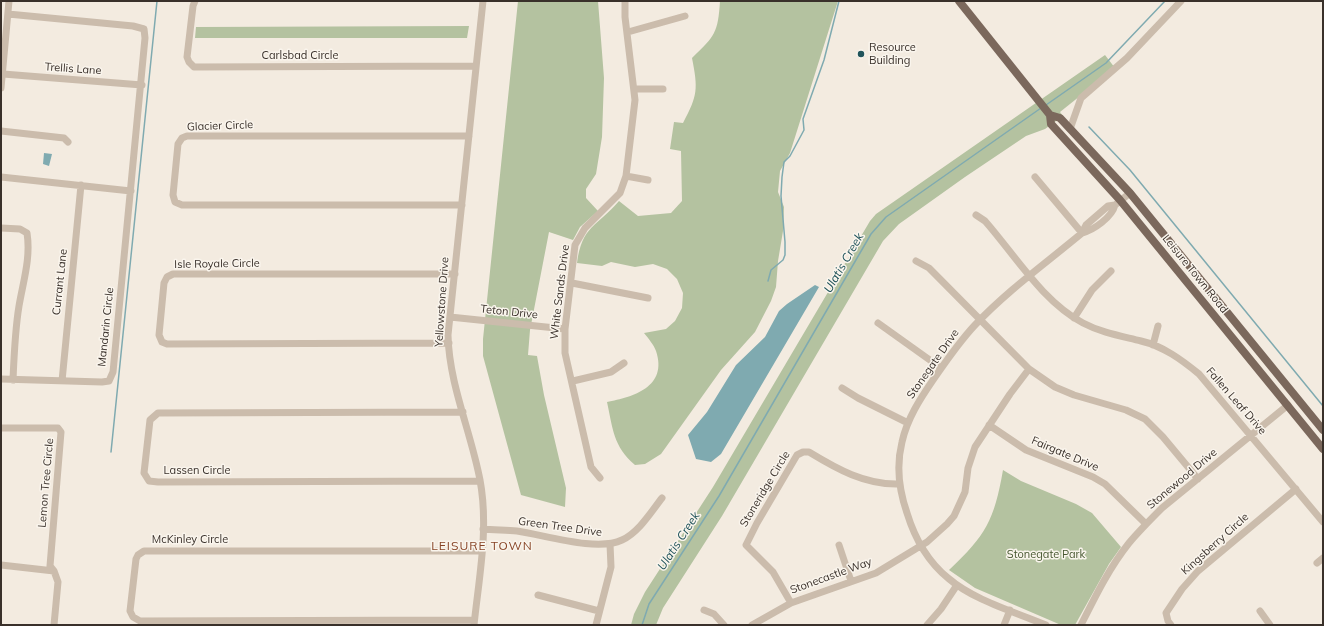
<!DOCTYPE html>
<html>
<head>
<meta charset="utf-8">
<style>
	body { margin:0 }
	#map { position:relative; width:1324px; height:626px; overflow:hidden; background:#f3ebe0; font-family:Mulish,sans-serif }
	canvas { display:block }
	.frame { position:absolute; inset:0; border:2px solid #39302a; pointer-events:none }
</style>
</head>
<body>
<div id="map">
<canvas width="1324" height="626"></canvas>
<div class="frame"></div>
</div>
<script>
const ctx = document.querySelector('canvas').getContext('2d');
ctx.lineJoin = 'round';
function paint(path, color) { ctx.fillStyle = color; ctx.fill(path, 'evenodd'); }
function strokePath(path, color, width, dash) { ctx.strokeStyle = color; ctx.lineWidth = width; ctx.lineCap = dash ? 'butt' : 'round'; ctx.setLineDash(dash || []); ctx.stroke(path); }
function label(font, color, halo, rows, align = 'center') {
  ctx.font = font + ' Mulish,sans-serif'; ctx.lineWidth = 3; ctx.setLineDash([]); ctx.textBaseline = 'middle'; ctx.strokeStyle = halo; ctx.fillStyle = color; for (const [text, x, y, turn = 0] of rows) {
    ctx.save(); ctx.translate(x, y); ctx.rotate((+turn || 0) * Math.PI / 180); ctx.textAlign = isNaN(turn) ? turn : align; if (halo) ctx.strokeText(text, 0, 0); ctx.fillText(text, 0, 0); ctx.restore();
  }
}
paint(new Path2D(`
	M518 1H598L604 78 602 137 596 174 586 189V198L598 211 580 227 573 240 549 232 530 330 528 355 537 356 544 395 566 488 565 507 521 495 483 356V339Z
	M720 1H838L790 153 780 171 778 192 784 207 783 231 778 261 776 287 771 301 755 332 721 370 661 454 645 464 635 465C613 446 613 429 607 402 633 397 668 387 656 351 654 345 648 338 644 333L666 329 675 321 682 308 683 293 677 279 667 269 653 264 635 267 611 262 602 266 577 263C582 225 597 227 619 201L638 216 671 213 682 201 681 151 670 149 674 122 683 123C698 95 698 89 692 58 715 36 718 33 720 1Z
	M469 26 467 38H195L196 27Z
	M1105 55 1115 68 1060 112 1063 116 1045 129 1026 136 965 177 899 224 883 241 722 516 663 608 656 625H631L634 614 645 592 713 487 870 221 876 214Z
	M1003 470 1021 481 1076 504 1092 513 1121 547 1109 564 1075 625H1061L975 588 949 570C986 535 994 521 1003 470Z`), '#b4c2a0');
paint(new Path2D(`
	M44 153 52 154 49 166 43 164Z
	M815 285 819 287 721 454 711 462 696 459 688 435 707 412 736 365 765 337 779 311 787 304Z`), '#7faab0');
strokePath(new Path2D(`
	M1046 105 1106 63 1165 1
	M1089 127 1130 170 1323 406
	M768 281 771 270 783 260 785 255V242L781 196 782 177 784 162 790 156 804 130 803 119 824 60 839 1
	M111 452 157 1
	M642 625 649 604 719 496 871 234 886 217 1041 108`), '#7faab0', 1.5);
strokePath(new Path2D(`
	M195 1 193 6 187 57 189 62 194 67 476 66
	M628 32 685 16
	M3 74 142 85
	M1 88 9 1
	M635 89H663
	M1070 129 1081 98 1127 58 1181 1
	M1 131 64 138 68 142
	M626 176 648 180
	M1 177 131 191
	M1035 177 1082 233
	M462 205H182L175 202 173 195 178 144 182 138 187 136H469
	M976 215 985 221C1015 255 1042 301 1083 323 1102 333 1121 336 1141 341 1163 346 1182 360 1199 374L1323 522
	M1 228 20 229 27 233C31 258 23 282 19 306 15 330 14 356 13 380
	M1082 233C1094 230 1112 217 1115 205
	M916 261 929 268 1029 369 1055 387 1074 395 1126 410 1145 419 1163 437 1198 479
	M572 283 648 298
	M450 317 565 329
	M1074 318 1092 290 1111 271
	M878 323 941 368
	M449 343 167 344 162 342 159 335 164 283 167 277 173 274H455
	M1153 345 1158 326
	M1 379 102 382 109 381 113 372 145 38 144 29 133 26 8 14
	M62 381 81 185
	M573 381 611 372 624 363
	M842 388 858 398 908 423
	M463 412 158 413 150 420 144 473 149 481 158 482 480 481
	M989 425 1026 450 1093 477 1105 484 1146 524
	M1 428H58L61 432 50 566 54 571
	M600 478 591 467 565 353V329L575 245 585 228 620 193 626 176 635 100 625 17V1
	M483 529C494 530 506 530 517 531 545 535 597 552 622 540 639 532 651 512 662 498
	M839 545 851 581
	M1317 563 1323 558
	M1 565 54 571 58 582 54 625
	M538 595 599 611
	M791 603 773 572 746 545 757 523 797 455 803 452H809C837 469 865 485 899 484
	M704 610 714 614 724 625
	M1260 611 1270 625
	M474 620 140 621 133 617 130 611 136 559 138 555 144 551H482
	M474 625C479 577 489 528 480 480 471 432 449 384 448 335L483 1
	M596 625 611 567 610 544
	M752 625 791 603 876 573 927 542 947 524 954 516 965 492 968 468 975 447 1010 394 1029 369
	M927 625 941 609 957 585
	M1004 625 1010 610
	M1046 625C1015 612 973 600 948 578 927 561 915 539 907 513 899 490 896 466 902 442 907 419 920 399 933 380 946 361 959 342 975 325 1007 291 1046 263 1082 233L1086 225 1108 206 1115 205 1130 193
	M1081 625C1095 597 1109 568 1129 543 1139 531 1151 519 1162 508L1288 405
	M1171 625 1168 621 1166 613 1182 589 1198 571 1296 489`), '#cbbcac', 7);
strokePath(new Path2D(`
	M959 1 1050 115 1060 118 1130 193 1323 430
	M1050 115 1051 124 1120 200 1323 449`), '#7b685c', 8);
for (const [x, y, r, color] of [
	[861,54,4,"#20535a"]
]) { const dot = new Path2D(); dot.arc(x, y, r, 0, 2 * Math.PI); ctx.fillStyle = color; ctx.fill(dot); strokePath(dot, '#faf5ed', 1.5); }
label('11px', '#39302a', '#faf5ed', [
	["Resource",869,48],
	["Building",869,61]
], 'left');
label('11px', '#39302a', '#faf5ed', [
	["Carlsbad Circle",300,56],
	["Trellis Lane",73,69,4],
	["Glacier Circle",220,126,-2],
	["Isle Royale Circle",217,264,-1],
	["Leisure Town Road",1195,274,51],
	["Currant Lane",60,282,-84],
	["White Sands Drive",560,292,-83],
	["Yellowstone Drive",442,302,-86],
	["Teton Drive",509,312,6],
	["Mandarin Circle",106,327,-84],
	["Stonegate Drive",933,364,-55],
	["Fallen Leaf Drive",1236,401,49],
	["Fairgate Drive",1065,454,23],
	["Lassen Circle",197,471],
	["Stonewood Drive",1182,479,-40],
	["Lemon Tree Circle",46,483,-85],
	["Stoneridge Circle",765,489,-59],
	["Green Tree Drive",560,527,8],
	["McKinley Circle",190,540],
	["Kingsberry Circle",1215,544,-42],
	["Stonecastle Way",831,576,-20]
]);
label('11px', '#46572f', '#faf5ed', [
	["Stonegate Park",1046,555]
]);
label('italic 12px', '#20535a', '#faf5ed', [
	["Ulatis Creek",844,263,-60],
	["Ulatis Creek",679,541,-57]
]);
ctx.letterSpacing = '1px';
label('12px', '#874325', '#faf5ed', [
	["LEISURE TOWN",482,546]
]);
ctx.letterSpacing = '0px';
</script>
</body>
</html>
